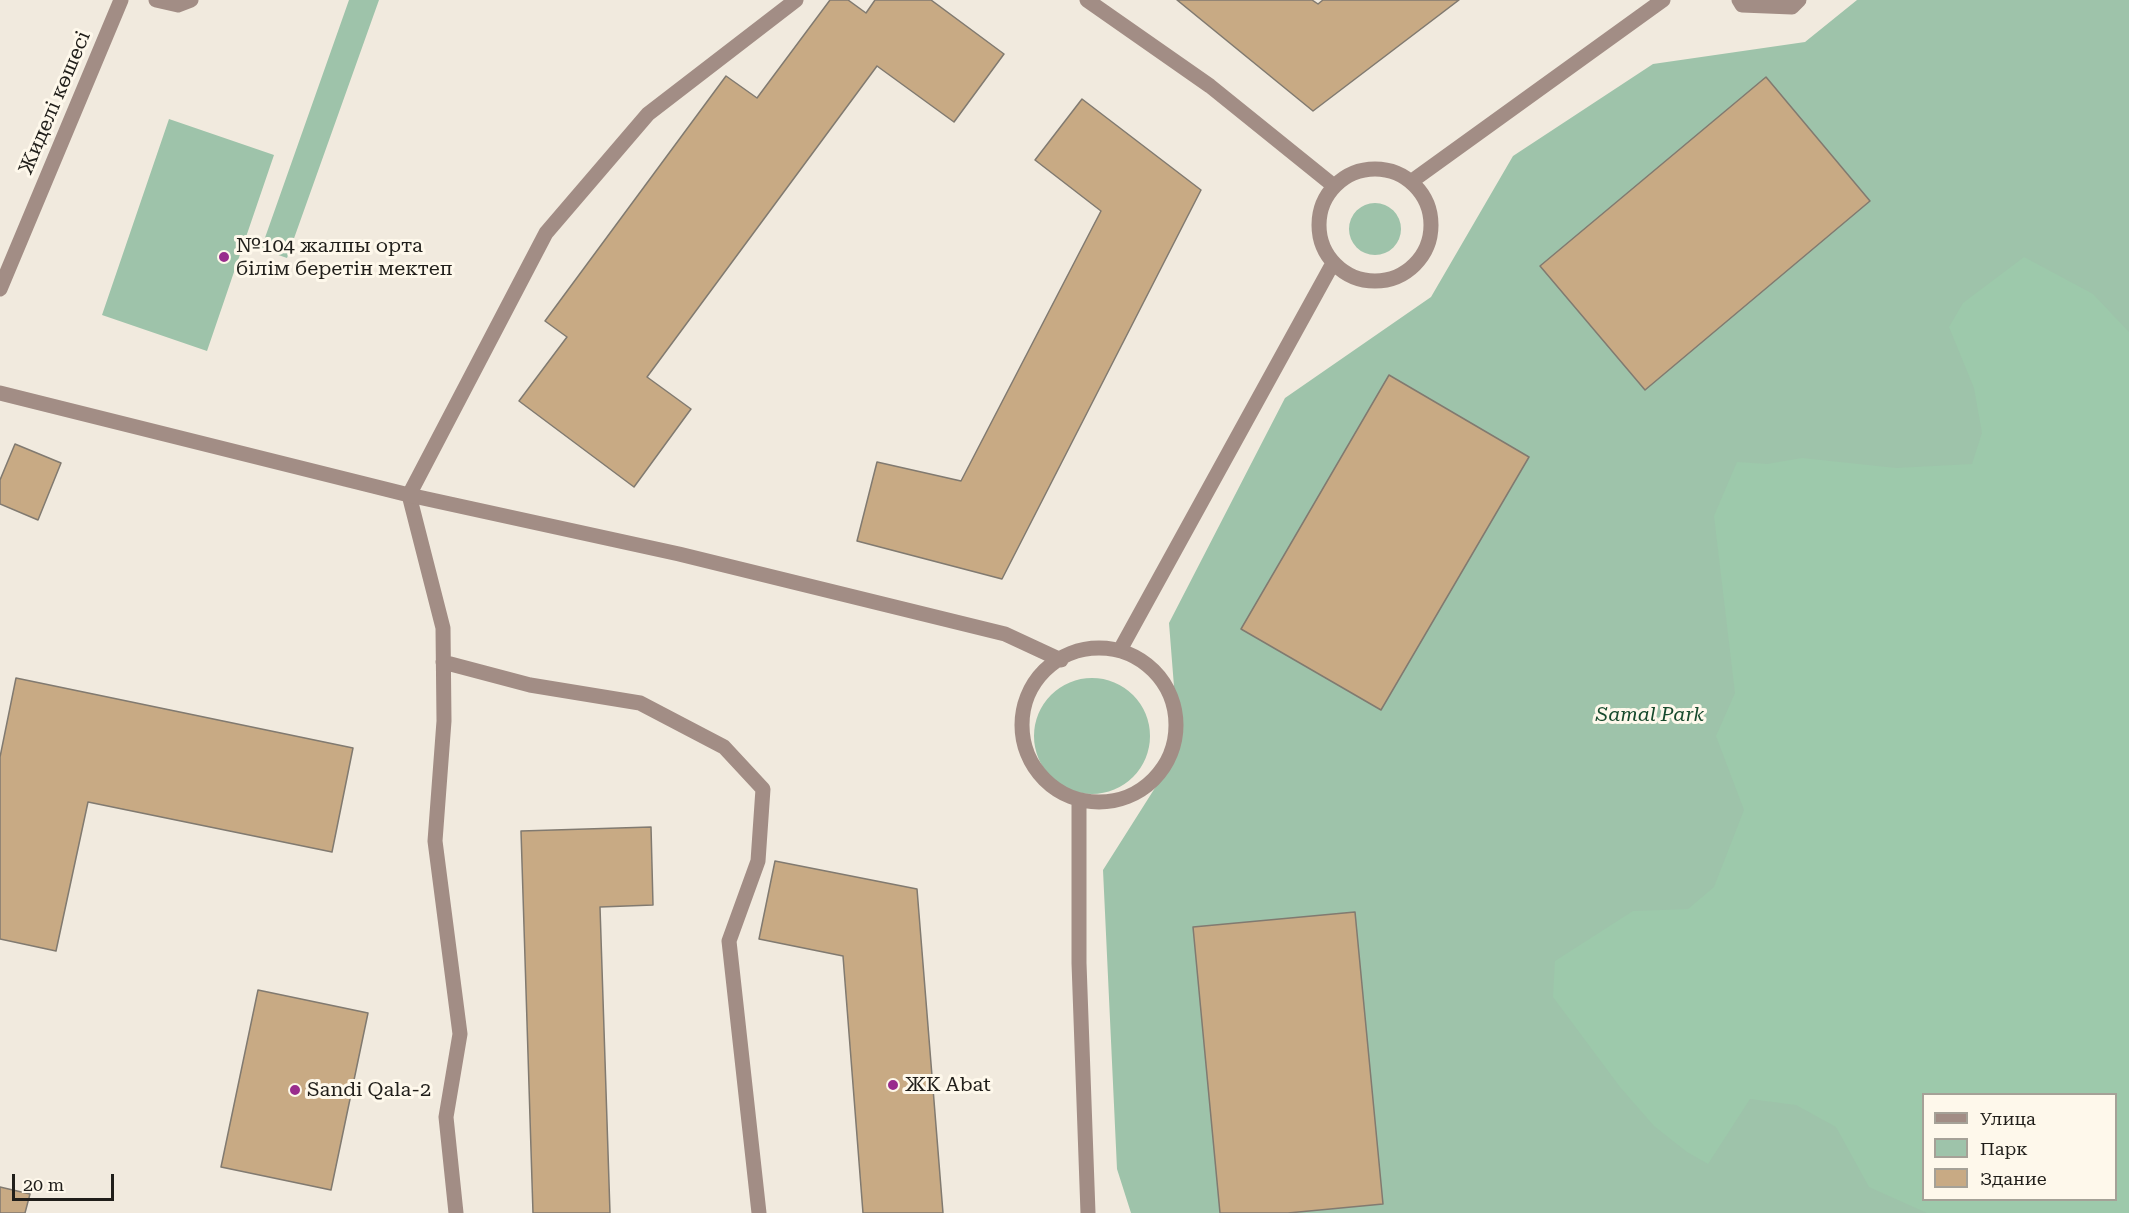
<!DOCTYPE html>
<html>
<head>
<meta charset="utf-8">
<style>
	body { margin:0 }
	#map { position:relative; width:2129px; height:1213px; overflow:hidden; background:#f1eade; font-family:"Roboto Serif",serif }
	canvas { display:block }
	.legend { position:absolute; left:1922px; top:1093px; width:195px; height:108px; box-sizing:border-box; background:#fef8eb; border:2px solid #a5a197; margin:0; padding:8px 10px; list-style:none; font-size:18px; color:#201e1a }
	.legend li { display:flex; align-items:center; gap:12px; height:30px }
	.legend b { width:30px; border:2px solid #a5a197 }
	.scale { position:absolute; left:12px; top:1174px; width:102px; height:27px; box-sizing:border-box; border:3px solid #201e1a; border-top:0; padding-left:8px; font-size:18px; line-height:21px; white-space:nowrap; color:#201e1a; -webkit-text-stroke:4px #fef8eb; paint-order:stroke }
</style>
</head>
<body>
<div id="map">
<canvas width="2129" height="1213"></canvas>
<ul class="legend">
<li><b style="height:8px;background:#a28d85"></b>Улица</li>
<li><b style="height:16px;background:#9ec3aa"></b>Парк</li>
<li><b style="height:16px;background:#c8aa84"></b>Здание</li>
</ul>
<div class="scale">20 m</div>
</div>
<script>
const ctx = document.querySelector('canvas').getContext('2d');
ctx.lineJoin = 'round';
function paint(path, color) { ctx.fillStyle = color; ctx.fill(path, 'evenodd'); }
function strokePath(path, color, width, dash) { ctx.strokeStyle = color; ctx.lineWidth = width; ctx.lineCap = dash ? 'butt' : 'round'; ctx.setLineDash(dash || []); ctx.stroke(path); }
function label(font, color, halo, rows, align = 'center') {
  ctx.font = font + ' "Roboto Serif",serif'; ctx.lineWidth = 6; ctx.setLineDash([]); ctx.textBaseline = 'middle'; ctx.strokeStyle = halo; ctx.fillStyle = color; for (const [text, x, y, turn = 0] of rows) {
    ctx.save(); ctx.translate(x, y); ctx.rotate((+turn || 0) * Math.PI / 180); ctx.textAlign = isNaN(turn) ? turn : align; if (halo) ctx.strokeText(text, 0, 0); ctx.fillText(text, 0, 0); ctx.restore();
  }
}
paint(new Path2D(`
	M349 0H379L287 258 261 249Z
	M1857 0H2129V1213H1131L1117 1169 1103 870 1179 750 1169 623 1285 398 1431 297 1513 156 1653 64 1805 42ZM1924 1094H2116V1200H1924Z
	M169 119 274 155 207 351 102 315Z
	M1349 229a26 26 0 1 1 52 0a26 26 0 1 1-52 0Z
	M1034 736a58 58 0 1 1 116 0a58 58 0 1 1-116 0Z`), '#9ec3aa');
paint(new Path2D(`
	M2024 257 2093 294 2129 332V1213H1927L1869 1187 1836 1127 1796 1105 1750 1099 1708 1164 1687 1152 1654 1126 1620 1087 1553 997 1555 961 1633 911 1688 909 1714 887 1744 810 1716 736 1735 693 1714 516 1737 462 1767 464 1802 458 1896 468 1972 464 1982 433 1974 388 1949 327 1963 303ZM1924 1094H2116V1200H1924Z`), '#9dc9ab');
const building = new Path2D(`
	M830 0H848L866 13 875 0H931L1004 54 954 122 877 66 647 377 691 409 634 487 519 401 567 337 545 321 726 76 757 98Z
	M1177 0H1312L1318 4 1323 0H1459L1313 111Z
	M1766 77 1870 201 1645 390 1540 266Z
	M1082 99 1201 190 1002 579 857 541 877 462 961 481 1101 211 1035 160Z
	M1389 375 1529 457 1381 710 1241 629Z
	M15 444 61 463 38 520 0 504V480Z
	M16 678 353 748 332 852 88 802 56 951 0 939V757Z
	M651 827 653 905 600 907 610 1213H533L521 831Z
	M775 861 917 889 943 1213H863L843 956 759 939Z
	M1355 912 1383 1204 1288 1213H1220L1193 927Z
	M258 990 368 1013 331 1190 221 1167Z
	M0 1187 30 1194 25 1213H0Z`);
paint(building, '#c8aa84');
strokePath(building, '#817a70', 1.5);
strokePath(new Path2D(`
	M156 0 178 5 191 0
	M409 495 443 628 444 721 435 841 460 1034 446 1117 456 1213
	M443 662 530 685 640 703 724 747 763 789 758 861 729 941 759 1213`), '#a28d85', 15);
strokePath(new Path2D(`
	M1087 0 1210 86 1334 186
	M1739 0 1742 5 1792 7 1799 0
	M1319 225a56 56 0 1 1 112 0a56 56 0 1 1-112 0Z
	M1412 181 1663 0
	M0 289 121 0
	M0 393 409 495 679 554 1005 634 1061 660
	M409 495 546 233 648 114 796 0
	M1022 725a77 77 0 1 1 154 0a77 77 0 1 1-154 0Z
	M1120 650 1333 263
	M1079 801V963L1088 1213`), '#a28d85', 15);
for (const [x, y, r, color] of [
	[224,257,6,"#992c8d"],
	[893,1085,6,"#992c8d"],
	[295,1090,6,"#992c8d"]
]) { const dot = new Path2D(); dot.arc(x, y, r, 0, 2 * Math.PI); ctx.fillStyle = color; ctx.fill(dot); strokePath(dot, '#fef8eb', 2); }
label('20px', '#201e1a', '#fef8eb', [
	["Жиделі көшесі",55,103,-67]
]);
label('20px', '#201e1a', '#fef8eb', [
	["№104 жалпы орта",236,246],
	["білім беретін мектеп",236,269],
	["ЖК Abat",905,1085],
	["Sandi Qala-2",307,1090]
], 'left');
label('italic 20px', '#174a2d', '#fef8eb', [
	["Samal Park",1650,715]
]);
</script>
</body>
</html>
